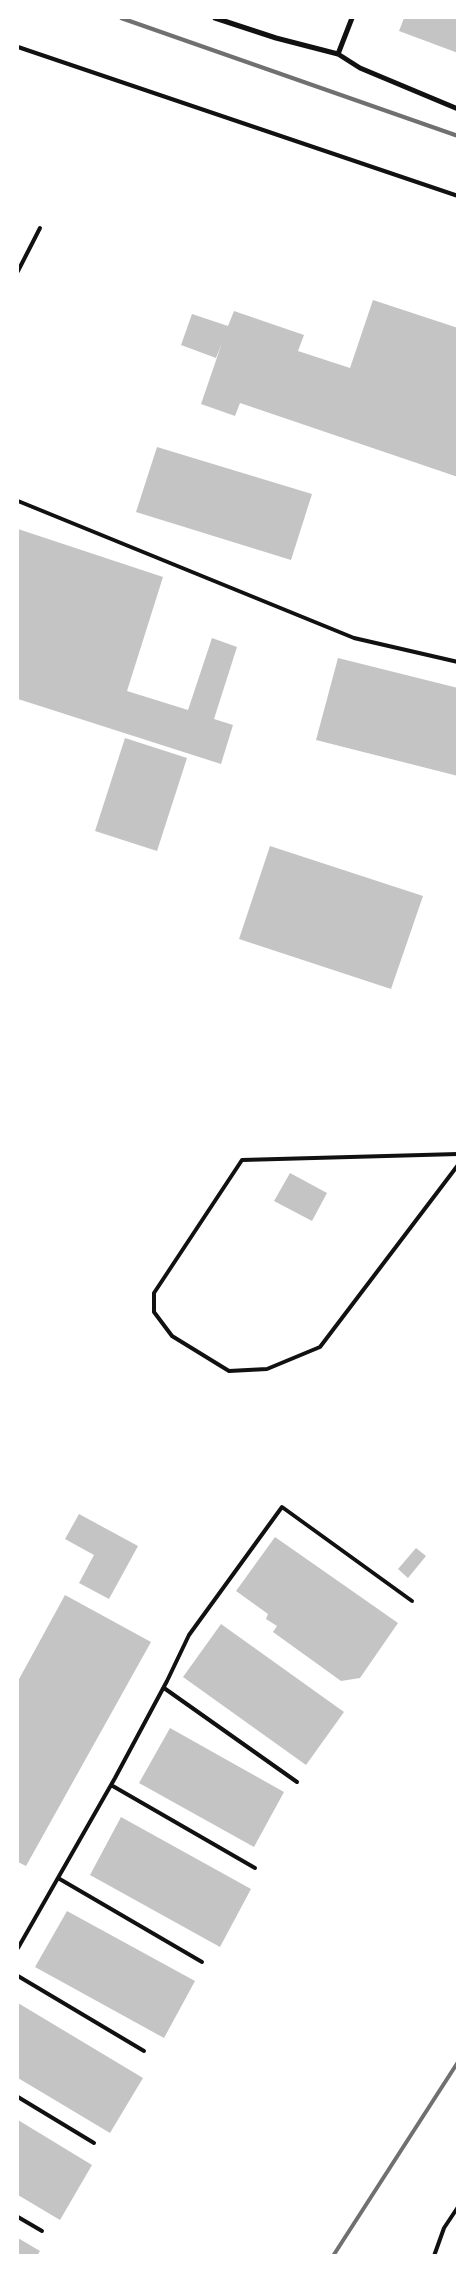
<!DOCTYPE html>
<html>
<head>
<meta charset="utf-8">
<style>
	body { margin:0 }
	#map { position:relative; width:475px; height:2273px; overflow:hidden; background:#fff; font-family:Rubik,sans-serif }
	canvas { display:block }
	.frame { position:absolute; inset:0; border:19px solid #fff; pointer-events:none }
</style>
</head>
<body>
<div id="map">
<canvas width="475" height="2273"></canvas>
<div class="frame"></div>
</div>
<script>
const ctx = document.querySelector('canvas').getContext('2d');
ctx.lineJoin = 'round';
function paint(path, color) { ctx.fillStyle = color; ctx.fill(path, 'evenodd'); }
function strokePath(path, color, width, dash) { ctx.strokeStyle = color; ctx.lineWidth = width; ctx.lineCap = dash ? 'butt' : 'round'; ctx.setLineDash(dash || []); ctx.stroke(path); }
paint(new Path2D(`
	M404 18H458V53L399 31Z
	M373 300 458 328V477L240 403 235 416 201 404 222 343 216 358 181 345 192 314 228 326 234 311 304 335 298 351 350 368Z
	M157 447 312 494 291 560 136 512Z
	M18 529 163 577 127 691 188 710 212 638 237 647 214 719 233 725 221 764 18 699Z
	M338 658 458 688V776L316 740Z
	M125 738 187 758 157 851 95 831Z
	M270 846 423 896 391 989 239 939Z
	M290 1173 327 1193 312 1221 274 1201Z
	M79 1514 138 1546 109 1599 79 1583 94 1555 65 1539Z
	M275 1537 398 1623 360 1678 341 1681 273 1632 277 1626 266 1619 268 1614 236 1591Z
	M416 1548 426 1556 408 1578 398 1569Z
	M65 1595 151 1642 26 1866 18 1862V1681Z
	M221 1624 344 1712 306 1765 183 1677Z
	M170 1728 284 1792 254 1847 139 1783Z
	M121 1817 251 1889 220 1947 90 1875Z
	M67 1911 195 1981 164 2038 35 1967Z
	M18 2003 143 2078 110 2133 18 2078Z
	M18 2120 92 2165 60 2220 18 2195Z
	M18 2238 40 2251 37 2256H18Z`), '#c4c4c4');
strokePath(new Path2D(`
	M18 47 458 196
	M18 271 40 228
	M18 501 354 638 458 662
	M458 1154 242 1160 154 1293V1312L172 1336 229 1371 267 1369 320 1347 458 1165
	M164 1688 297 1782
	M111 1785 255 1868
	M58 1878 202 1962
	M18 1948 115 1778 167 1681 189 1635 282 1507 412 1601
	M18 1976 144 2051
	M18 2097 94 2143
	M18 2217 42 2231
	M434 2256 444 2228 458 2207`), '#111', 4);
strokePath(new Path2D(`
	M215 18 276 38 338 54 360 68 458 109
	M338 54 352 18`), '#111', 5);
strokePath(new Path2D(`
	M121 18 458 136
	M333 2256 458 2062`), '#707070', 4);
</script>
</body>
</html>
